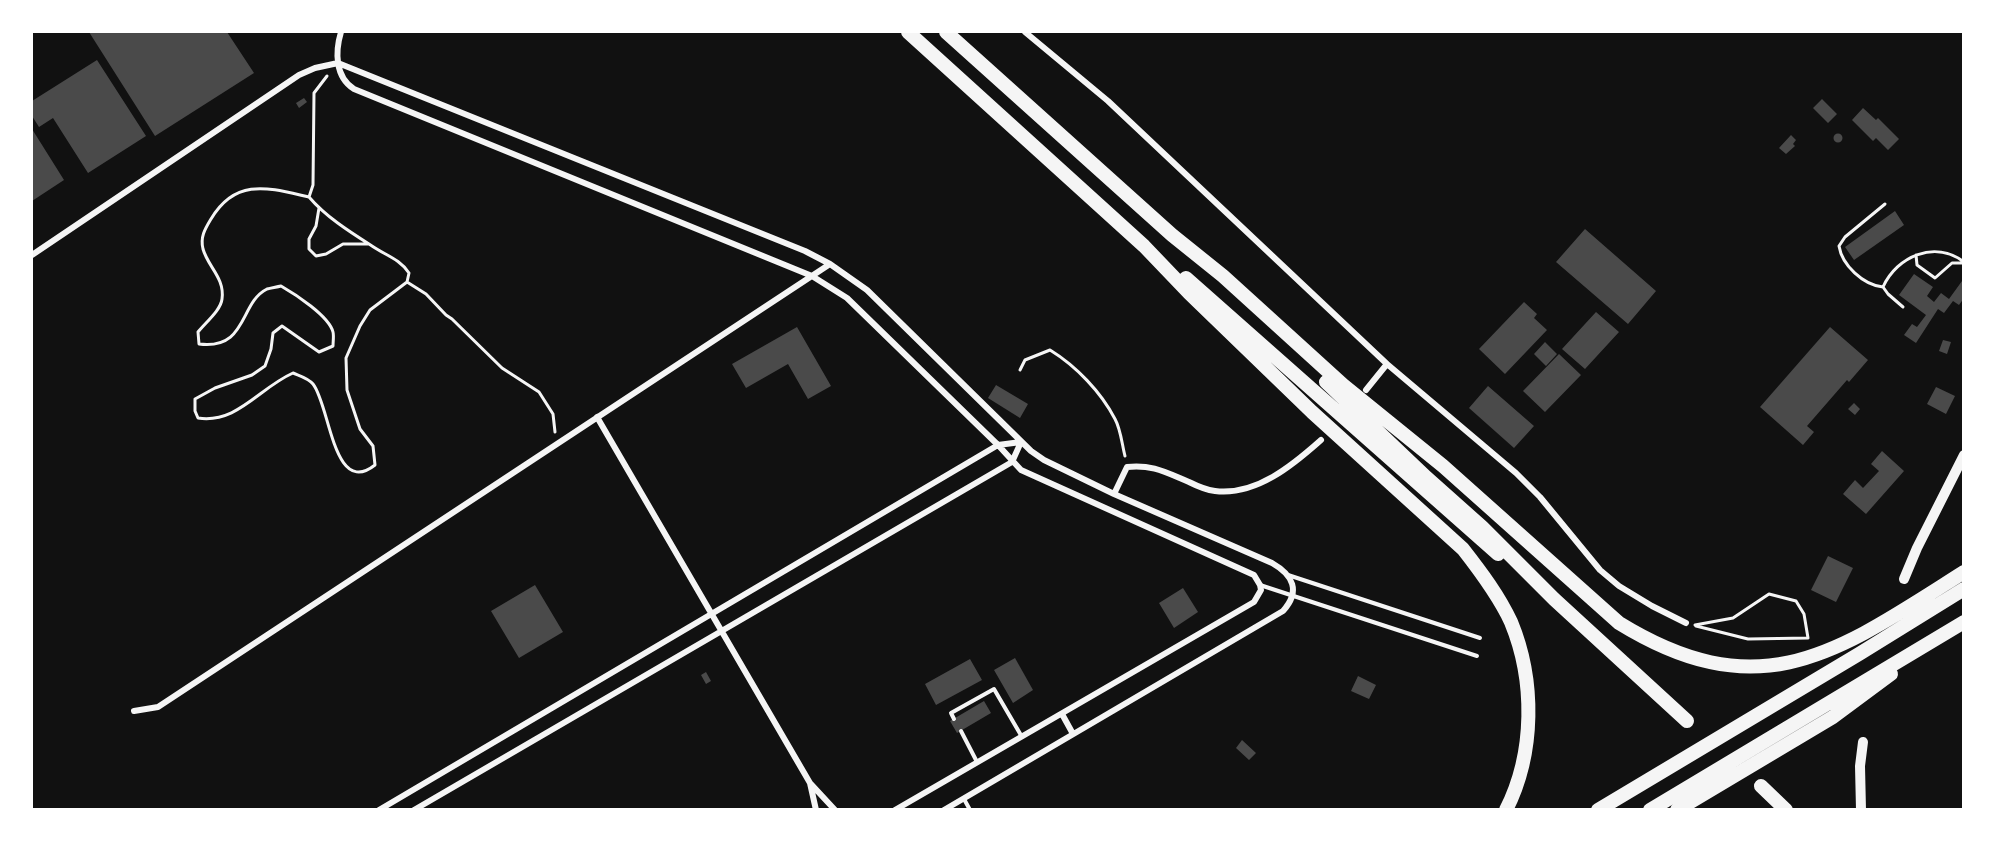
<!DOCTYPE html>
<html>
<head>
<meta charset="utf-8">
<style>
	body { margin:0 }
	#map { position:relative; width:1995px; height:841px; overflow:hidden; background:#111; font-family:Raleway,sans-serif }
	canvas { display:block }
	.frame { position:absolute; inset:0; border:33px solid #fff; pointer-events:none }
</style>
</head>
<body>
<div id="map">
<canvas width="1995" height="841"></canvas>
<div class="frame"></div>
</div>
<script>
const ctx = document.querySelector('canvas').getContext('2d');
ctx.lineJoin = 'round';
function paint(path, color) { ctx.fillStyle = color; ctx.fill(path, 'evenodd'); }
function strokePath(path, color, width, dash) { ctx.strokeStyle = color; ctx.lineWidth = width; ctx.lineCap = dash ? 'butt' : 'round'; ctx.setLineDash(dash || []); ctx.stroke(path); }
paint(new Path2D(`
	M89 32H227L254 73 155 136Z
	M97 60 146 136 88 173 53 118 39 127 32 116V101Z
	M304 98 307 102 299 108 296 103Z
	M1822 99 1837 114 1828 123 1813 108Z
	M1863 108 1876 120 1878 118 1899 139 1888 150 1876 138 1873 141 1852 120Z
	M32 129 64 180 32 201Z
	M1833.5 138a4.5 4.5 0 1 1 9 0a4.5 4.5 0 1 1-9 0Z
	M1791 135 1796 140 1793 144 1795 146 1786 154 1779 148Z
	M1895 211 1904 225 1854 260 1845 247Z
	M1585 229 1656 291 1628 324 1556 262Z
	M1914 274 1933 287 1927 296 1934 302 1941 293 1949 299 1962 281 1964 282V298L1959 305 1953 301 1944 313 1938 309 1916 343 1904 335 1912 324 1917 327 1926 315 1899 295Z
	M1524 302 1537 314 1534 318 1547 330 1505 374 1479 349Z
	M1596 312 1619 332 1585 369 1562 349Z
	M797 327 831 386 808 399 788 364 746 388 732 364Z
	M1830 327 1868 360 1849 382 1847 380 1807 426 1814 432 1803 445 1760 407Z
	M1943 340 1951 342 1947 354 1939 351Z
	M1545 342 1557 354 1546 366 1534 354Z
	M1559 354 1581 375 1545 412 1523 391Z
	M996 385 1028 404 1020 418 988 398Z
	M1488 386 1534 426 1514 448 1469 408Z
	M1936 387 1955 396 1946 414 1927 404Z
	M1854 403 1860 409 1855 415 1848 409Z
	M1882 451 1904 471 1866 514 1843 494 1855 480 1863 488 1879 471 1871 464Z
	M1828 556 1853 568 1836 602 1811 590Z
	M535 585 563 632 519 658 491 611Z
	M1183 588 1198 612 1174 628 1159 603Z
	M1015 658 1033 690 1013 703 994 670Z
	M970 659 982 680 936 705 925 684Z
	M706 672 711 681 706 684 701 675Z
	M1358 676 1376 685 1369 699 1351 691Z
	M984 701 991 713 957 733 950 721Z
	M1242 740 1256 753 1249 760 1236 748Z`), '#4a4a4a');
strokePath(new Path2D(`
	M309 197C326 217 350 232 372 246 385 255 400 259 409 273L407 282 370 310 360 326 346 358 347 390 360 429 373 446 375 465C333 498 330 405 313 384 308 378 300 376 293 373 259 388 237 424 198 418L195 411V399L215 388 252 375 265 366 271 349 273 333 282 326 319 352 333 346C333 342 334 336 333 332 329 316 295 294 281 286 277 287 271 288 267 289 239 303 248 350 199 344L198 332C205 323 221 310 222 299 225 278 208 267 203 249 200 237 205 229 211 219 236 177 269 188 309 197L313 185 314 93 327 76
	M1885 204 1845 237 1839 246C1842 265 1863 285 1883 287 1897 256 1935 240 1964 262
	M319 208 316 226 309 239V249L316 256 326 254 343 244H369
	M1916 255 1917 265 1935 278 1952 263H1964
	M407 282 426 294 446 315 452 319 502 368 539 392 553 414 555 432
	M1883 287 1888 294 1903 307
	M1020 370 1025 360 1050 350C1076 366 1101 392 1115 419 1121 430 1122 445 1125 456
	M1695 625 1733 618 1769 594 1796 601 1804 614 1808 638 1748 639 1696 626`), '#f5f5f5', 3);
strokePath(new Path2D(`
	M1288 575 1480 638
	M1260 585 1477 656
	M954 719 951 713 994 689 1022 737
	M961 731 977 762
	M964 799 970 810`), '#f5f5f5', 4);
strokePath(new Path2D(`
	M341 32C335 52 335 77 354 89L812 276 847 298 998 445 1021 470 1254 575 1260 585 1261 590 1254 602 895 810
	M1025 32 1108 101 1387 364 1516 473 1540 497 1600 570 1619 586 1652 606 1686 623
	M338 63 805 251 830 264 867 290 1031 451 1044 460 1114 494 1272 563C1293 575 1301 591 1283 611L944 810
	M32 255 299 75 315 68 338 63
	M1366 390 1387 364
	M597 417 810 783 835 810
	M1114 494 1127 467C1152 464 1167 473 1189 482 1197 486 1207 490 1215 491 1256 496 1293 465 1321 440
	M134 711 158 707 830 264
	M1062 714 1073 734
	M810 783 816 810
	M379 810 998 445 1021 442
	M414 810 1012 462 1021 442`), '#f5f5f5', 6);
strokePath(new Path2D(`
	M1904 579 1917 548 1964 455
	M1861 810 1860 766 1863 742`), '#f5f5f5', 10);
strokePath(new Path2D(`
	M908 32 1144 246 1189 293 1312 412 1463 549C1481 572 1499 596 1511 622 1535 680 1535 753 1506 810
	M946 32 1172 235 1223 276 1343 385 1443 466 1619 623C1762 711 1839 651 1964 572
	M1186 278 1498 554
	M1326 382 1427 478 1482 527 1554 599 1687 721
	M1761 786 1786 810
	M1598 810 1859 654 1964 589
	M1650 810 1964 622
	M1677 810 1833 717 1891 674`), '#f5f5f5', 14);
</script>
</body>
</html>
